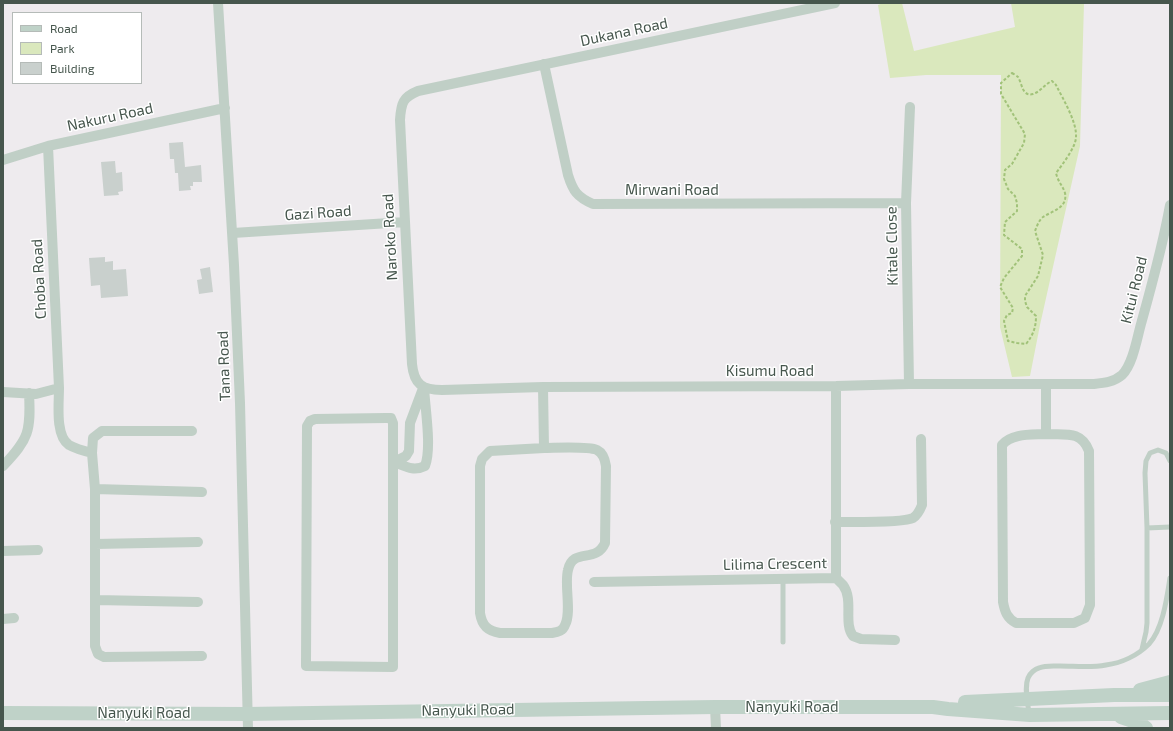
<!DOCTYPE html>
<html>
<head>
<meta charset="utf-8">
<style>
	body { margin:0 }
	#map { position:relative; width:1173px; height:731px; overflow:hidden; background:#eeebee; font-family:"Exo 2",sans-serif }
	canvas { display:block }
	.frame { position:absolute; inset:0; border:4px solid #46564d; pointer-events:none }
	.legend { position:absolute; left:12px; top:12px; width:130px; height:72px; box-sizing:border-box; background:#fff; border:1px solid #b5bbb8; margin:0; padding:5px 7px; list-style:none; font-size:12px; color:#46564d }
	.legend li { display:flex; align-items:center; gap:8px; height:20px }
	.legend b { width:20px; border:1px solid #b5bbb8 }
</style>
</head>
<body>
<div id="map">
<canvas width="1173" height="731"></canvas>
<div class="frame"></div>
<ul class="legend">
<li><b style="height:5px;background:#bfd2c8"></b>Road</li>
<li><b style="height:11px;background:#dae8bd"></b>Park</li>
<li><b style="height:11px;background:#c9d0cd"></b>Building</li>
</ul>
</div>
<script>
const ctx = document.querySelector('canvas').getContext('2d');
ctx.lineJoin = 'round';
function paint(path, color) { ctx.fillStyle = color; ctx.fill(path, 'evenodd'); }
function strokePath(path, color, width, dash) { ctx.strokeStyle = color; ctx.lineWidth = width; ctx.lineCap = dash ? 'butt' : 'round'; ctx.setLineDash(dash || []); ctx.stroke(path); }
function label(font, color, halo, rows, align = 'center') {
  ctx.font = font + ' "Exo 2",sans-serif'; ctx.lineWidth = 3; ctx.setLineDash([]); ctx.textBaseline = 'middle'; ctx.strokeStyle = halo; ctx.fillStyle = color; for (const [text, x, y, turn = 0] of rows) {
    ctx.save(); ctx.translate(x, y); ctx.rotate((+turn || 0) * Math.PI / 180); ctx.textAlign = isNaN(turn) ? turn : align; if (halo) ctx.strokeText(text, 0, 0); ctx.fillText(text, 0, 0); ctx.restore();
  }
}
paint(new Path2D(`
	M883 3H902L914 51 1015 27 1011 3H1084L1080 146 1040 325 1030 376 1012 377 1000 327 1001 75H926L890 78 878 5Z`), '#dae8bd');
paint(new Path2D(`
	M183 142 185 167 201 165 202 182H193V186H190L191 190 179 191 178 173H175L174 159H170L169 143Z
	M115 161 116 173 122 172 123 191 118 192 119 195 104 196 101 162Z
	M105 257V262L113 261V270L126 269 128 296 101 298 100 285 91 286 89 258Z
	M210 267 213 292 199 294 197 280 202 279 200 269Z`), '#c9d0cd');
strokePath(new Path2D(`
	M1012 73C1014 74 1017 76 1018 77 1022 83 1022 97 1033 94 1040 92 1045 84 1052 81L1056 85C1063 99 1077 122 1076 137 1076 147 1062 165 1056 173 1058 182 1063 186 1065 193 1068 208 1052 211 1043 217 1039 220 1037 226 1035 231L1043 255 1038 276 1025 296V301L1027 307 1036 316C1036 328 1033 335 1026 344L1017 343 1008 341 1004 321 1007 315 1012 313 1013 308 1000 287 1004 278 1022 256V249L1004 235 1005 222 1017 211V203L1015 196 1008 189 1004 179 1005 170 1012 164 1024 143 1025 134 1001 94V83Z`), '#a1c279', 2, [3, 2]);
strokePath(new Path2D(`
	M1147 528 1170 527
	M783 642V579
	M1142 649 1146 632 1147 623V528L1145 473 1146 461 1150 453 1158 450 1166 453 1170 461
	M1029 714C1028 703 1024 688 1028 678 1030 673 1035 669 1039 668 1046 665 1054 666 1060 666 1075 666 1091 668 1106 665 1122 663 1138 655 1149 644 1163 629 1167 597 1170 578`), '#c0cfc6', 5);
strokePath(new Path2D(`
	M218 3 234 265 240 403 248 728
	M835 3 418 91C403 97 401 103 400 120L412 364C414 384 422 390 442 390L543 387 836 386 909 384H1094C1104 383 1114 382 1122 375 1133 364 1137 338 1141 324 1152 284 1163 245 1170 205
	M544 64 568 175C573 191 577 197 593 204L906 203
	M3 160 48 146 225 108
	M233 233 405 222
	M909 384 906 203 910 107
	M543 387 544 448
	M59 388C59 403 55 436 69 445 76 449 84 451 92 453
	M3 392 36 394 59 388 48 146
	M386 418H391L393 423V667L306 666 307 426 310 421 315 419Z
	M192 431H102L93 438 92 453 95 489V646L98 654 104 657 202 656
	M1046 434C1065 435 1081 430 1089 451L1090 605 1085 618 1074 623H1016C1007 618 1005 612 1003 602L1002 445C1012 433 1032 435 1046 434Z
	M1046 434V384
	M544 448C555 448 588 446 597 450 603 453 605 459 606 466L605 543C596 564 573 547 568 570 564 585 572 612 565 625 563 631 558 632 552 633H500C488 631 482 626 480 613V466L482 459 490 451Z
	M394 462C405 466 413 472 425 466 432 448 425 408 424 387
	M394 462 406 456 409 451 410 423 422 391
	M3 466C29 439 31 431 29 393
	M95 489 202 492
	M835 522C850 522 903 523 913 518 918 515 920 510 922 505L921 439
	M95 544 198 542
	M3 551 38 550
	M836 578C838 580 841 583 843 585 854 600 843 623 853 636L861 639 895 640
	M594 582 836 578V386
	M96 600 198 602
	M3 619 14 618
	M715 707 716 728`), '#c0cfc6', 10);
strokePath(new Path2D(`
	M1140 690 1170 682
	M965 702 1114 695H1170
	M3 713 246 714 715 707H933L948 709 1030 715 1170 713
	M1121 717 1139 723 1146 728`), '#bfd2c8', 14);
label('15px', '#46564d', '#fff', [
	["Dukana Road",624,32,-12],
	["Nakuru Road",110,117,-12],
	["Mirwani Road",672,190],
	["Gazi Road",318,213,-4],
	["Naroko Road",390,237,-93],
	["Kitale Close",892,246,-91],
	["Choba Road",39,279,-93],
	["Kitui Road",1134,290,-76],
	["Tana Road",224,366,-92],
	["Kisumu Road",770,371],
	["Lilima Crescent",775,564,-1],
	["Nanyuki Road",792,707],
	["Nanyuki Road",468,710,-1],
	["Nanyuki Road",144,713]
]);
</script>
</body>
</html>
